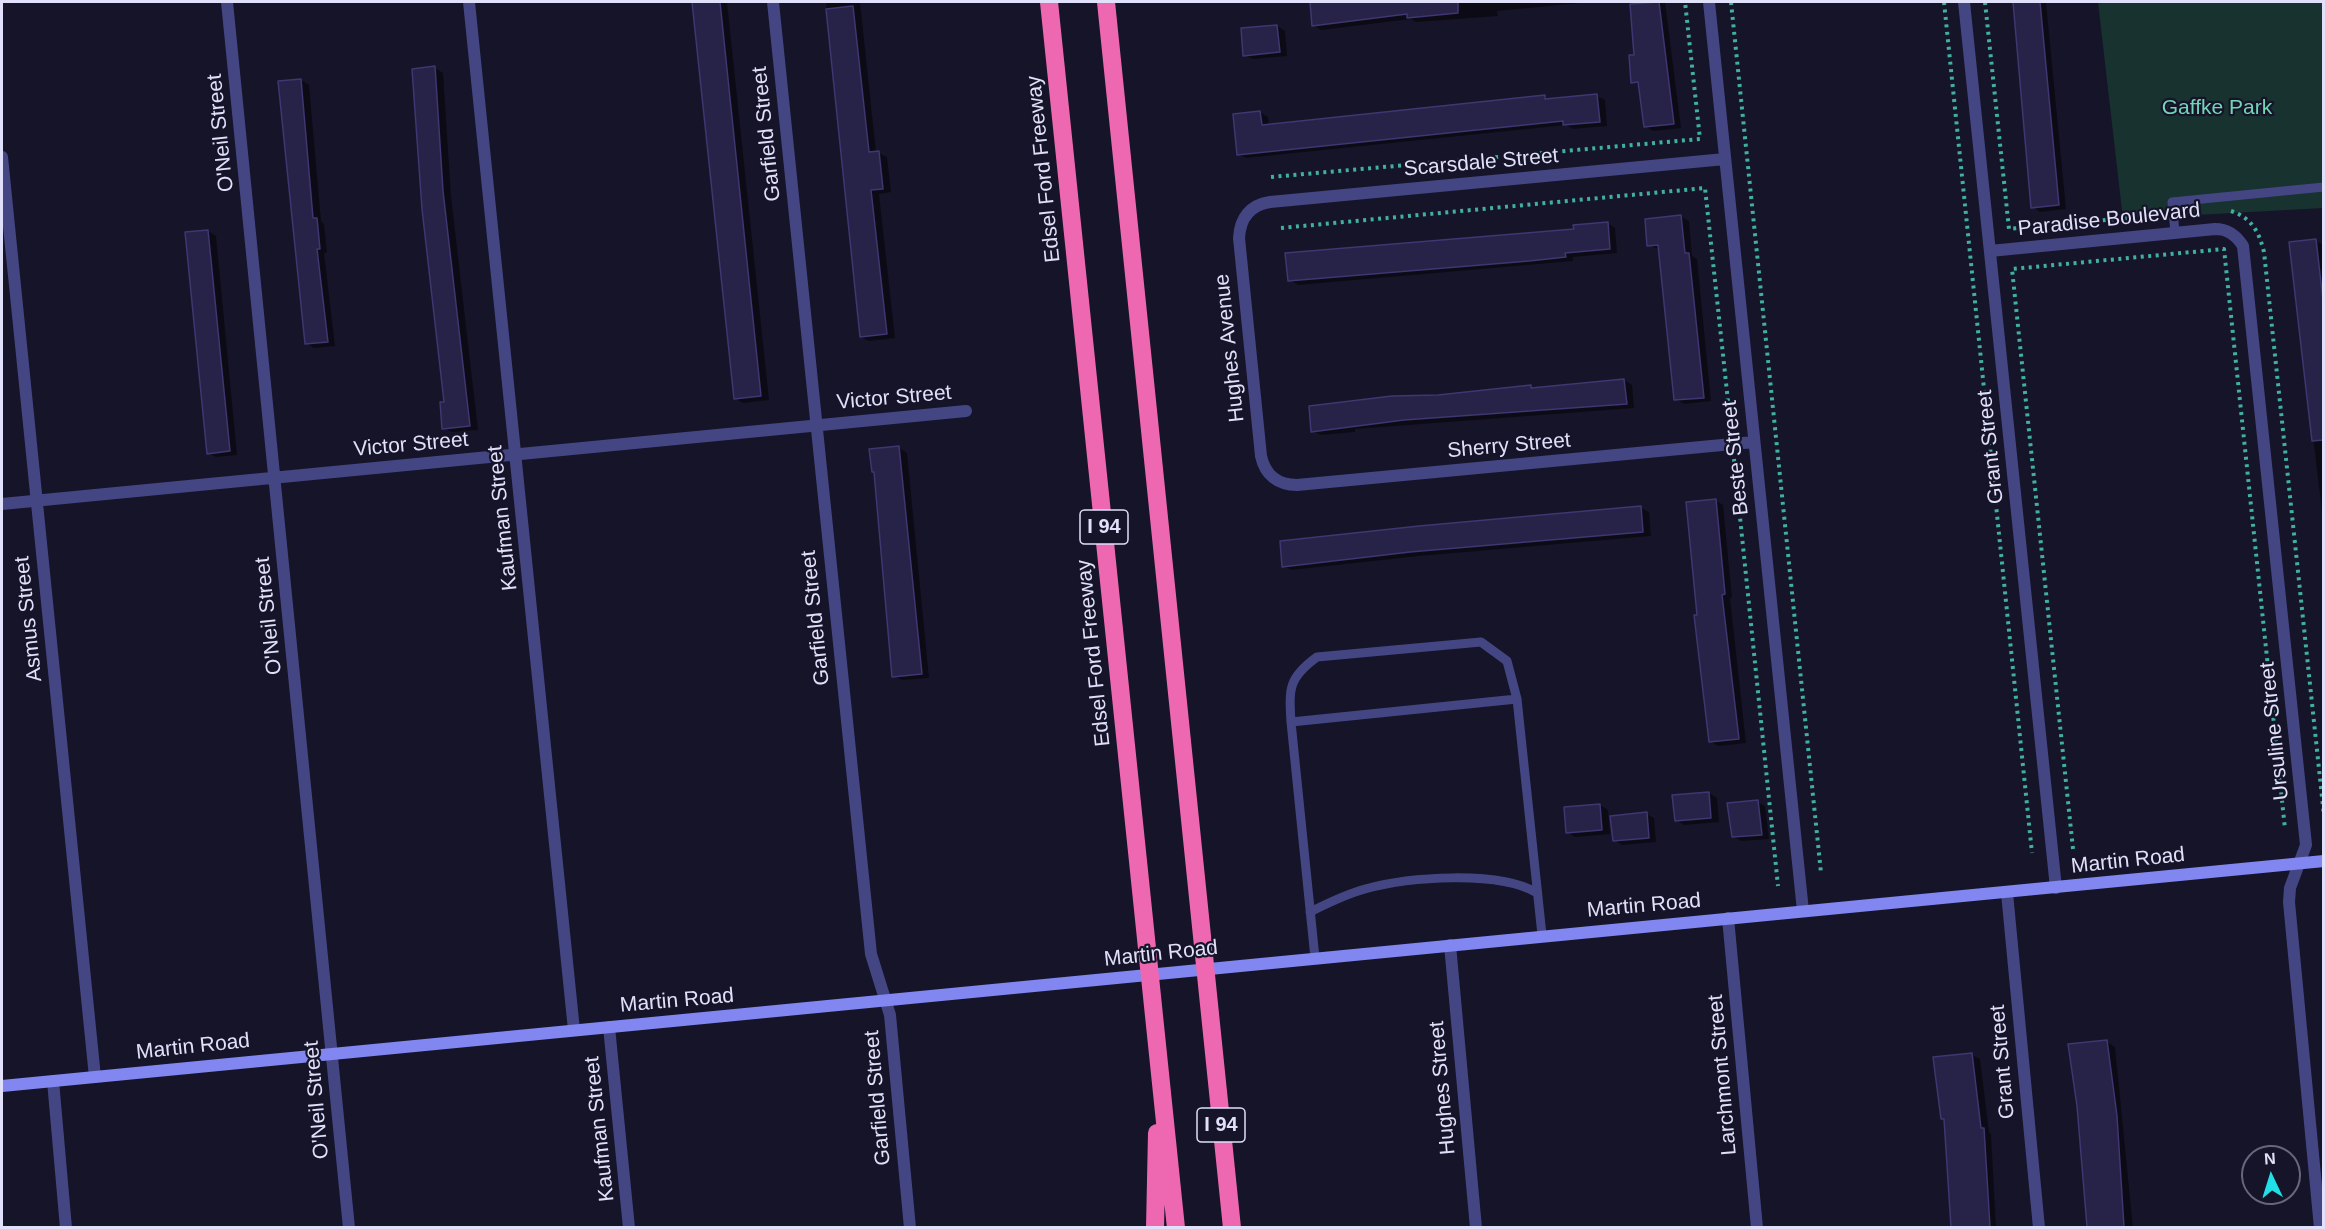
<!DOCTYPE html>
<html>
<head>
<meta charset="utf-8">
<style>
	body { margin:0 }
	#map { position:relative; width:2325px; height:1229px; overflow:hidden; background:#161429; font-family:Arial,sans-serif }
	canvas { display:block }
	.frame { position:absolute; inset:0; border:3px solid #e1e0fb; pointer-events:none }
	.north { position:absolute; left:2241px; top:1145px; width:60px; height:60px; box-sizing:border-box; background:#161429; border:2px solid #67667d; border-radius:50%; rotate:356deg; font-size:16px; font-weight:700; line-height:24px; text-align:center; color:#e1e0fb }
	.north::after { content:''; display:block; margin:auto; width:21px; height:27px; background:#21dfe6; clip-path:polygon(50% 0,100% 100%,50% 72%,0 100%) }
</style>
</head>
<body>
<div id="map">
<canvas width="2325" height="1229"></canvas>
<div class="frame"></div>
<div class="north">N</div>
</div>
<script>
const ctx = document.querySelector('canvas').getContext('2d');
ctx.lineJoin = 'round';
function paint(path, color) { ctx.fillStyle = color; ctx.fill(path, 'evenodd'); }
function strokePath(path, color, width, dash) { ctx.strokeStyle = color; ctx.lineWidth = width; ctx.lineCap = dash ? 'butt' : 'round'; ctx.setLineDash(dash || []); ctx.stroke(path); }
function label(font, color, halo, rows, align = 'center') {
  ctx.font = font + ' Arial,sans-serif'; ctx.lineWidth = 4.5; ctx.setLineDash([]); ctx.textBaseline = 'middle'; ctx.strokeStyle = halo; ctx.fillStyle = color; for (const [text, x, y, turn = 0] of rows) {
    ctx.save(); ctx.translate(x, y); ctx.rotate((+turn || 0) * Math.PI / 180); ctx.textAlign = isNaN(turn) ? turn : align; if (halo) ctx.strokeText(text, 0, 0); ctx.fillText(text, 0, 0); ctx.restore();
  }
}
paint(new Path2D(`
	M2098 2H2323V208L2123 219Z`), '#183230');
paint(new Path2D(`
	M694 2H727L769 400 743 403 735 398Z
	M826 2H860L876 152 887 157 891 192 879 194 895 338 869 341 861 337Z
	M1311 2H1591L1497 11 1498 16 1416 22 1411 19 1321 30 1313 25Z
	M1631 2H1665L1681 128 1653 131 1645 126 1640 86 1633 82 1635 56Z
	M2013 2H2046L2066 209 2040 212 2033 207Z
	M1277 26 1285 31 1287 56 1253 59 1245 55Z
	M435 68 443 73 451 196 478 430 452 432 444 428Z
	M301 80 309 85 321 221 324 224 327 253H324L335 346 314 348 306 343Z
	M1597 96 1605 100 1607 126 1573 129 1566 125 1246 158 1238 154 1260 112 1268 117 1269 126 1545 97 1551 100Z
	M1681 217 1689 221 1692 256 1697 259 1711 401 1684 404 1676 399 1660 250 1649 245Z
	M1607 223 1615 228 1617 253 1573 257V261L1298 285 1290 280Z
	M208 231 216 236 237 455 216 457 208 453Z
	M2316 241 2324 245V529L2290 243Z
	M1624 380 1632 385 1634 408 1355 429V432L1321 435 1313 431 1438 396Z
	M899 448 907 453 929 678 902 680 894 676Z
	M1715 500 1723 505 1732 598H1730L1746 743 1718 746 1710 741 1699 616Z
	M1641 508 1649 512 1651 536 1419 556 1291 570 1283 566Z
	M1709 793 1717 798 1719 822 1684 825 1676 820Z
	M1757 802 1765 806 1769 839 1741 841 1733 836Z
	M1600 805 1608 810 1610 834 1575 837 1567 832Z
	M1646 814 1654 818 1656 842 1622 845 1614 840Z
	M2107 1042 2115 1047 2133 1228H2087L2078 1106Z
	M1972 1055 1980 1059 1989 1132 1991 1134 1996 1228H1952L1945 1120Z`), '#0007');
const building = new Path2D(`
	M692 2H720L761 396 734 399Z
	M1310 2H1458V13L1407 18V14L1312 26Z
	M1659 2 1674 124 1644 127 1638 82 1631 83 1629 55H1634L1630 4Z
	M2013 2H2040L2059 205 2031 208Z
	M853 6 869 152 879 151 883 189 871 190 887 334 860 337 826 9Z
	M1277 25 1280 52 1243 56 1241 28Z
	M435 66 443 191 470 426 442 429 440 402H444L422 209 412 69Z
	M301 79 313 218H317L320 249H317L328 342 305 344 278 81Z
	M1597 94 1600 122 1563 125V121L1237 155 1233 114 1260 111 1262 125 1545 95V99Z
	M1681 215 1685 253H1689L1704 398 1674 400 1658 245 1647 246 1645 219Z
	M1608 222 1610 249 1565 253 1566 257 1529 261 1288 281 1285 253 1574 229 1573 225Z
	M208 230 230 451 207 454 185 232Z
	M2316 239 2324 309V440L2312 441 2289 242Z
	M1624 379 1627 404 1404 420 1311 432 1309 406 1392 396 1438 395 1531 385V388Z
	M899 446 922 674 892 677 874 472H872L869 449Z
	M1716 499 1725 594 1722 595 1739 739 1709 742 1694 615H1697L1686 502Z
	M1641 506 1643 532 1410 552 1282 567 1280 541 1419 526Z
	M1709 792 1711 818 1675 821 1672 795Z
	M1758 800 1762 835 1732 837 1727 803Z
	M1600 804 1602 830 1566 833 1564 807Z
	M1647 812 1649 838 1613 841 1610 816Z
	M2107 1040 2117 1116 2124 1227H2087L2077 1106 2068 1044Z
	M1972 1053 1981 1128H1984L1990 1227H1951L1944 1119H1941L1933 1057Z`);
paint(building, '#272248');
strokePath(building, '#3e3771', 1.5);
strokePath(new Path2D(`
	M1731 2 1821 873
	M1944 2 2032 853
	M1985 2 2009 229 2161 215
	M1271 177 1700 139 1685 2
	M2231 211C2252 218 2259 232 2264 252L2324 816
	M1281 228 1705 188 1731 429
	M1734 459 1778 886
	M2073 849 2012 269 2224 249 2285 829`), '#3fb0a2', 4, [3, 4.5]);
strokePath(new Path2D(`
	M2175 232 2172 202 2324 187
	M1291 722C1289 689 1288 678 1317 657L1481 642 1507 661 1517 699
	M1310 912C1328 903 1346 894 1365 889 1408 877 1499 870 1537 893
	M1315 958 1291 722 1517 699 1542 935`), '#444683', 9);
strokePath(new Path2D(`
	M227 2 349 1228
	M469 2 574 1030
	M773 2 871 954 890 1015 910 1228
	M1709 2 1803 911
	M1964 2 2056 888
	M2 157 95 1077
	M1725 159 1270 202C1250 205 1240 218 1239 238L1261 456C1265 475 1278 485 1297 485L1754 442
	M1990 251 2215 229C2228 229 2236 235 2243 246L2306 845 2290 888 2289 902 2320 1228
	M2 504 966 411
	M2007 893 2039 1228
	M1728 918 1757 1228
	M1450 945 1476 1228
	M609 1027 629 1228
	M53 1081 66 1228`), '#444683', 12);
strokePath(new Path2D(`
	M2 1086 2324 861`), '#8186f1', 12);
strokePath(new Path2D(`
	M1049 2 1176 1228
	M1106 2 1232 1228
	M1155 1228 1157 1133`), '#ee68b1', 18);
for (const [x, y, w] of [
	[1104,527,48],
	[1221,1125,48]
]) { const box = new Path2D(); box.roundRect(x - w / 2, y - 17, w, 34, 4.5); ctx.fillStyle = '#161429'; ctx.fill(box); strokePath(box, '#e1e0fb', 1.5); }
label('bold 20px', '#e1e0fb', null, [
	["I 94",1104,527],
	["I 94",1221,1125]
]);
label('21px', '#72d5b6', '#161429', [
	["Gaffke Park",2217,108]
]);
label('21px', '#e1e0fb', '#161429', [
	["O'Neil Street",221,133,-96],
	["Garfield Street",767,134,-96],
	["Scarsdale Street",1481,163,-5],
	["Edsel Ford Freeway",1044,169,-96],
	["Paradise Boulevard",2109,220,-6],
	["Hughes Avenue",1230,348,-96],
	["Victor Street",894,398,-5],
	["Victor Street",411,445,-5],
	["Sherry Street",1509,446,-5],
	["Grant Street",1991,447,-96],
	["Beste Street",1736,458,-96],
	["Kaufman Street",503,518,-96],
	["O'Neil Street",269,616,-96],
	["Garfield Street",816,618,-96],
	["Asmus Street",29,619,-96],
	["Edsel Ford Freeway",1094,653,-96],
	["Ursuline Street",2275,731,-96],
	["Martin Road",2128,861,-6],
	["Martin Road",1644,906,-5],
	["Martin Road",1161,954,-6],
	["Martin Road",677,1001,-5],
	["Martin Road",193,1047,-6],
	["Grant Street",2003,1062,-95],
	["Larchmont Street",1723,1075,-95],
	["Hughes Street",1443,1088,-95],
	["Garfield Street",878,1098,-95],
	["O'Neil Street",317,1100,-95],
	["Kaufman Street",600,1129,-96]
]);
</script>
</body>
</html>
